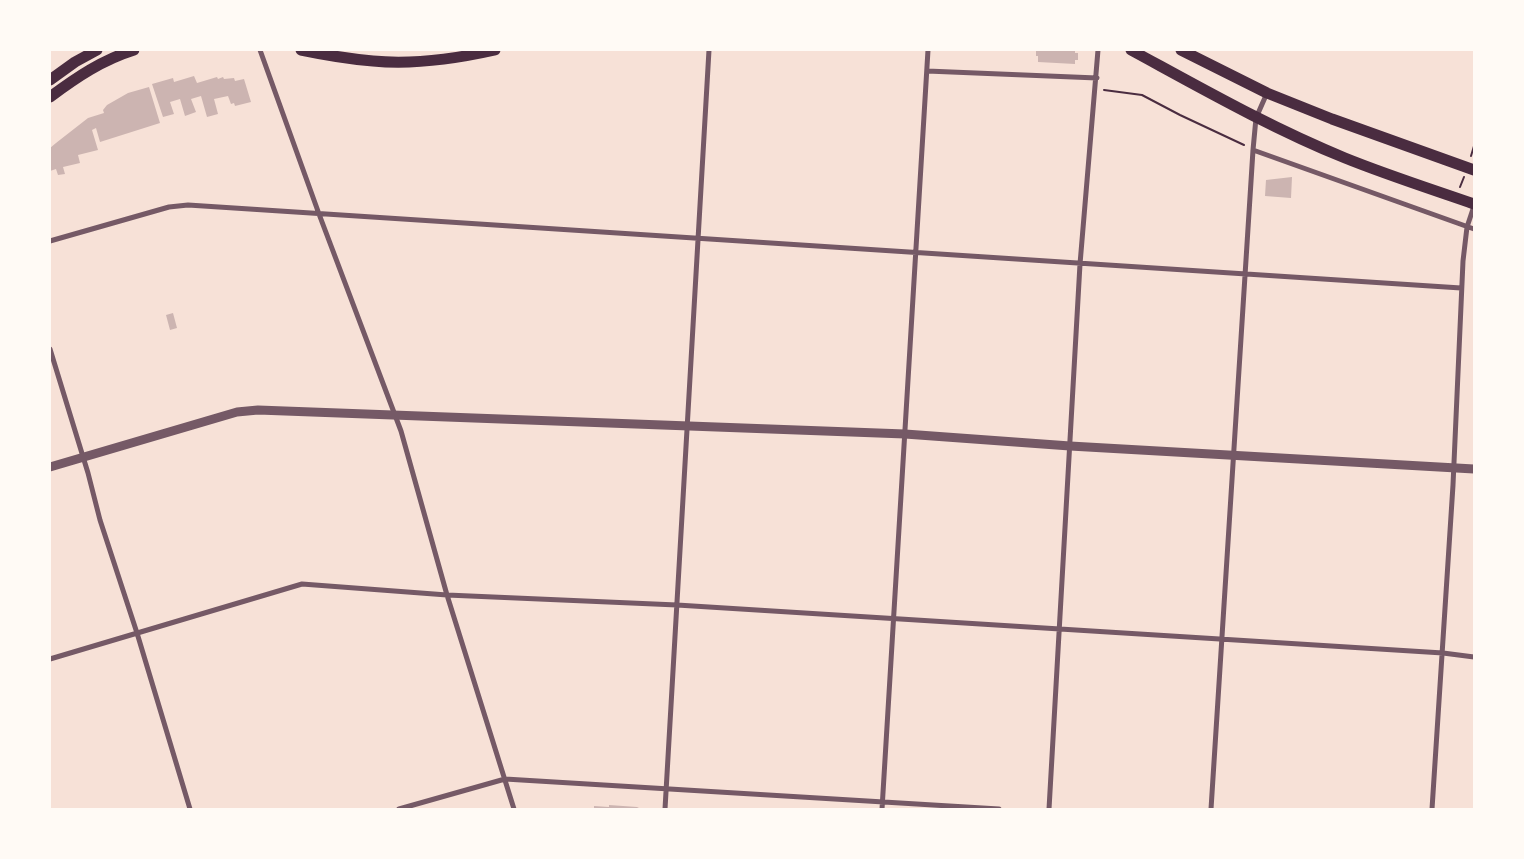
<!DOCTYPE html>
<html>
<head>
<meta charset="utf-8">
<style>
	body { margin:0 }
	#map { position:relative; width:1524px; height:859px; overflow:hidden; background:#f7e1d7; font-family:Ubuntu,sans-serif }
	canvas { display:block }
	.frame { position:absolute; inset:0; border:51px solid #fffaf5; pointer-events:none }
</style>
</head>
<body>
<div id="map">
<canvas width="1524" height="859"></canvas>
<div class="frame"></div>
</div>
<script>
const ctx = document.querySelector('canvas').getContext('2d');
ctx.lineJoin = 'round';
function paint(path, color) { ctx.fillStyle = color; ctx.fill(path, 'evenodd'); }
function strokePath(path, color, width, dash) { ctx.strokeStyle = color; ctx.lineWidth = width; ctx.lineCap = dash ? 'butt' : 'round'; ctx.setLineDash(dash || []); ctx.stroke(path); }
paint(new Path2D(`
	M1036 50H1075V53H1078V60H1075V64L1038 62V56H1036Z
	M194 76 197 83 217 77 218 79 223 77 224 79 234 78 235 81 244 79 251 102 235 106 234 103 231 104 228 96 214 99 218 114 207 117 201 96 191 99 196 112 185 116 180 99 170 102 174 114 163 117 152 84 173 78 174 82Z
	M149 87 160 123 100 142 96 128 92 130 98 150 78 155 80 163 63 167 65 174 58 175 56 169 50 171V148L56 143 88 118 104 113 103 110 107 105 128 93Z
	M1292 177 1291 198 1265 196 1266 180Z
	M173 313 177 328 170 330 166 315Z
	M609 805 637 807 641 809H594V806L609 807Z`), '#ccb4b1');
strokePath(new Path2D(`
	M1104 90 1142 95 1180 115 1244 145
	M1471 156 1474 146
	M1460 187 1464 177`), '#4a2c40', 2);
strokePath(new Path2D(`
	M260 50 319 214 401 431 447 595 514 809
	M927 71 1097 78
	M1253 150 1474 229
	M50 241 169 207 188 205 1461 288
	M50 349 88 473 100 520 137 633 190 809
	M50 659 302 584 447 595 677 605 1443 653 1474 657
	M399 809 505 779 999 809
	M665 809 709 50
	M882 809 928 50
	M1049 809 1080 264 1098 50
	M1211 809 1253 150 1256 118 1267 93
	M1432 809 1453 485 1463 261 1467 227 1474 206`), '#755966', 5);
strokePath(new Path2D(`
	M50 467 237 412 258 410 905 434 1070 446 1474 469`), '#755966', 9);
strokePath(new Path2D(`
	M301 50C325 55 349 59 373 61 414 65 455 59 495 50
	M1131 50C1201 88 1271 128 1345 158 1387 175 1431 189 1474 204
	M1181 50 1267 93 1332 119 1474 170
	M50 80 75 62 97 50
	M50 97C77 77 102 60 134 50`), '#4a2c40', 11);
</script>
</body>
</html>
